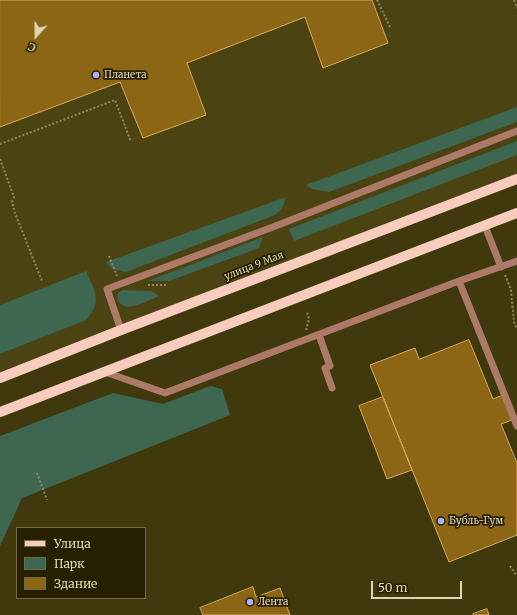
<!DOCTYPE html>
<html>
<head>
<meta charset="utf-8">
<style>
	body { margin:0 }
	#map { position:relative; width:517px; height:615px; overflow:hidden; background:#40390d; font-family:Merriweather,serif }
	canvas { display:block }
	.legend { position:absolute; left:16px; top:527px; width:130px; height:72px; box-sizing:border-box; background:#262000; border:1px solid #706a47; margin:0; padding:5px 7px; list-style:none; font-size:12px; color:#ded8b1 }
	.legend li { display:flex; align-items:center; gap:8px; height:20px }
	.legend b { width:20px; border:1px solid #706a47 }
	.north { position:absolute; left:16px; top:16px; width:40px; height:40px; -webkit-text-stroke:3px #262000; paint-order:stroke; rotate:201deg; font-size:11px; font-weight:700; line-height:16px; text-align:center; color:#ded8b1 }
	.north::after { content:''; display:block; margin:auto; width:14px; height:18px; background:#ded8b1; clip-path:polygon(50% 0,100% 100%,50% 72%,0 100%) }
	.scale { position:absolute; left:371px; top:581px; width:91px; height:18px; box-sizing:border-box; border:2px solid #ded8b1; border-top:0; padding-left:5px; font-size:12px; line-height:14px; white-space:nowrap; color:#ded8b1; -webkit-text-stroke:3px #262000; paint-order:stroke }
</style>
</head>
<body>
<div id="map">
<canvas width="517" height="615"></canvas>
<ul class="legend">
<li><b style="height:5px;background:#f8ccbd"></b>Улица</li>
<li><b style="height:11px;background:#3d6750"></b>Парк</li>
<li><b style="height:11px;background:#8c6515"></b>Здание</li>
</ul>
<div class="north">С</div>
<div class="scale">50 m</div>
</div>
<script>
const ctx = document.querySelector('canvas').getContext('2d');
ctx.lineJoin = 'round';
function paint(path, color) { ctx.fillStyle = color; ctx.fill(path, 'evenodd'); }
function strokePath(path, color, width, dash) { ctx.strokeStyle = color; ctx.lineWidth = width; ctx.lineCap = dash ? 'butt' : 'round'; ctx.setLineDash(dash || []); ctx.stroke(path); }
function label(font, color, halo, rows, align = 'center') {
  ctx.font = font + ' Merriweather,serif'; ctx.lineWidth = 3.5; ctx.setLineDash([]); ctx.textBaseline = 'middle'; ctx.strokeStyle = halo; ctx.fillStyle = color; for (const [text, x, y, turn = 0] of rows) {
    ctx.save(); ctx.translate(x, y); ctx.rotate((+turn || 0) * Math.PI / 180); ctx.textAlign = isNaN(turn) ? turn : align; if (halo) ctx.strokeText(text, 0, 0); ctx.fillText(text, 0, 0); ctx.restore();
  }
}
paint(new Path2D(`
	M0 0H517V179L0 378Z`), '#4b4311');
paint(new Path2D(`
	M517 107V122L329 192 312 189 306 185Z
	M517 141V155L294 241 289 229Z
	M286 197 282 209 275 215 126 272 112 269 106 262Z
	M263 237 259 248 169 281H148Z
	M86 271C95 292 103 301 86 320L0 354V305Z
	M122 290 151 291 159 296C146 301 118 318 117 294Z
	M210 386 222 389 230 415 22 498 0 546V436L113 393 163 404Z`), '#3d6750');
const building = new Path2D(`
	M0 0H372L388 43 323 68 305 17 187 63 206 115 143 138 120 82 0 127Z
	M469 340 493 399 503 395 512 420 501 424 517 463V535L449 562 370 365 415 348 419 359Z
	M383 397 412 470 387 479 359 406Z
	M253 587 256 597 280 588 290 615H203L200 608Z
	M487 609 489 615H473V614Z`);
paint(building, '#8c6515');
strokePath(building, '#d4aa62', 1);
strokePath(new Path2D(`
	M377 0 390 27
	M514 0 517 8
	M0 144 115 100 131 142
	M0 159 14 197 12 202 15 213 42 281
	M109 256 117 276
	M505 275 511 290 514 322 517 329
	M148 285H167
	M306 330 309 319 307 312
	M37 473 47 500
	M510 566 517 576`), '#8f895f', 2, [2, 2]);
strokePath(new Path2D(`
	M485 226 501 267
	M459 281 517 426
	M121 330 107 289 273 227 517 131
	M319 335 330 366 325 368 332 388
	M105 372 165 393 459 281 517 261`), '#ae7a68', 7);
strokePath(new Path2D(`
	M0 378 121 330 517 179
	M0 412 517 213`), '#f8ccbd', 10);
for (const [x, y, r, color] of [
	[96,75,4,"#a9b0fc"],
	[441,521,4,"#a9b0fc"],
	[250,602,4,"#a9b0fc"]
]) { const dot = new Path2D(); dot.arc(x, y, r, 0, 2 * Math.PI); ctx.fillStyle = color; ctx.fill(dot); strokePath(dot, '#262000', 1.5); }
label('10px', '#ded8b1', '#262000', [
	["Планета",104,75],
	["Бубль-Гум",449,521],
	["Лента",258,602]
], 'left');
label('10px', '#ded8b1', '#262000', [
	["улица 9 Мая",254,266,-21]
]);
</script>
</body>
</html>
